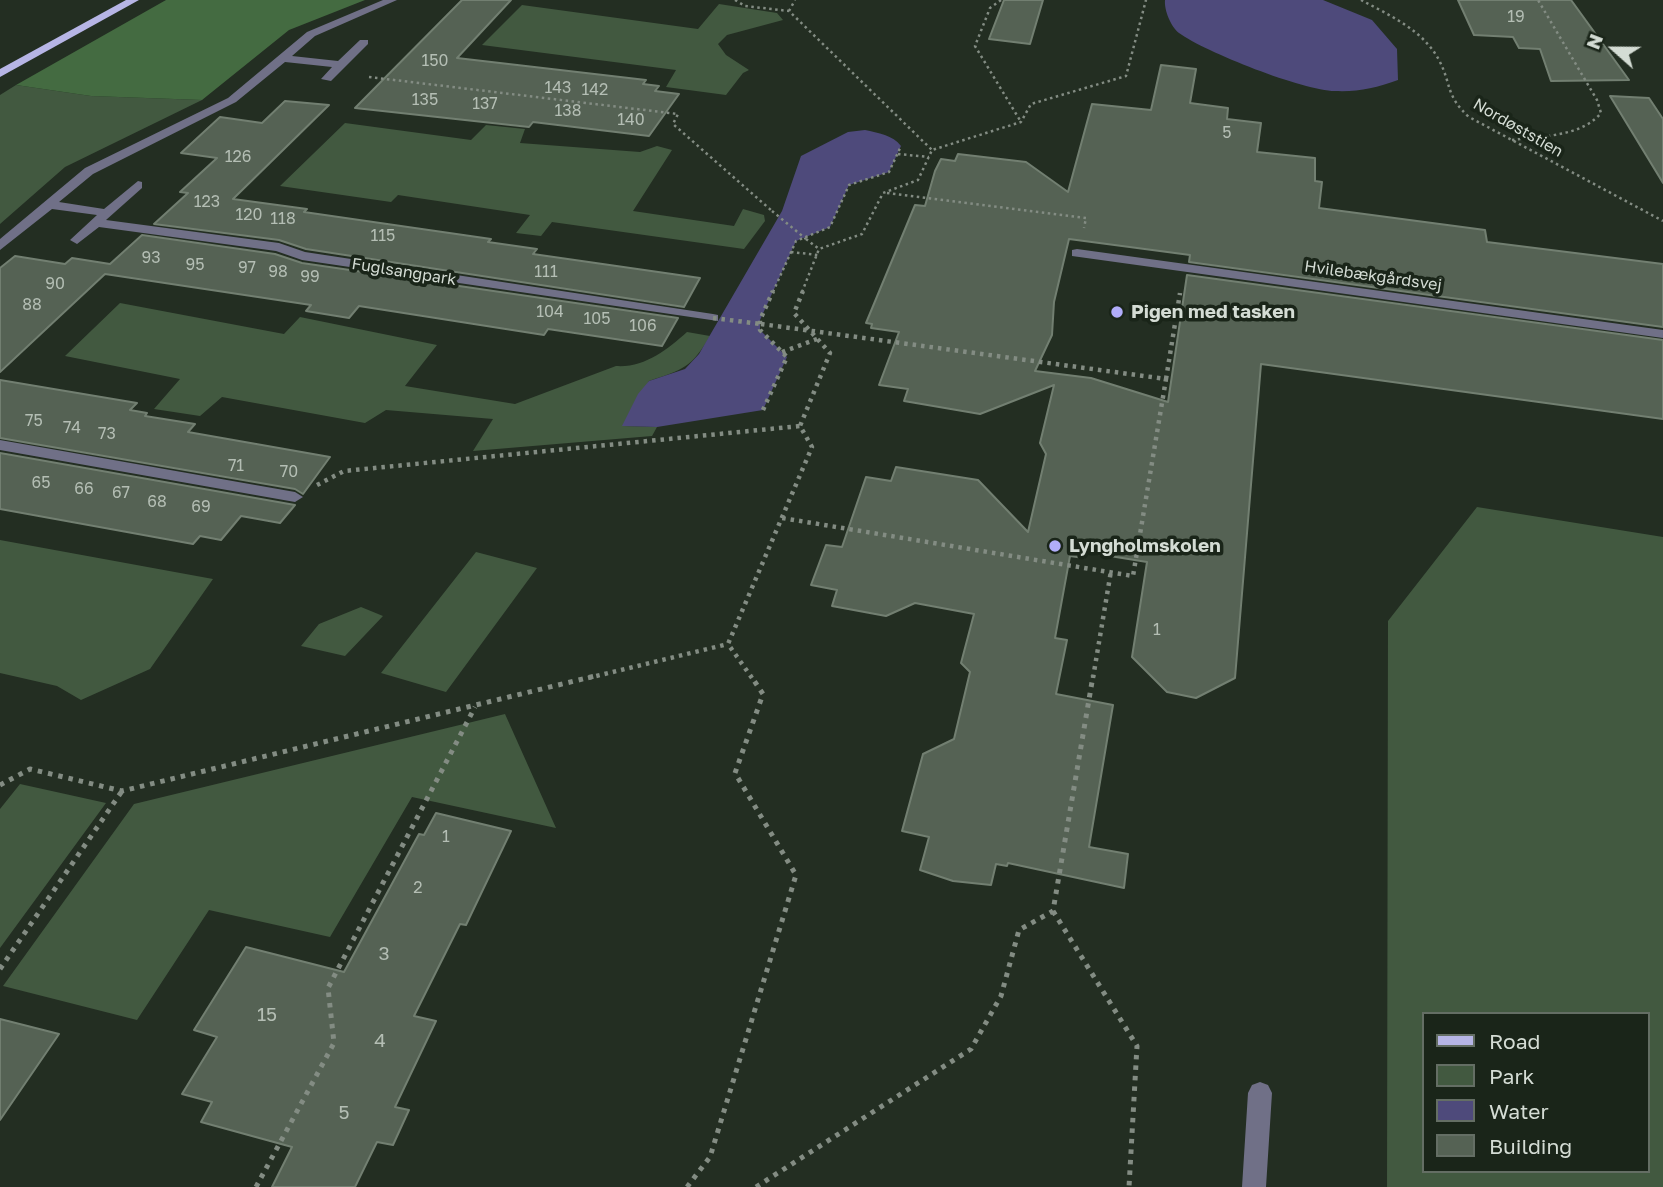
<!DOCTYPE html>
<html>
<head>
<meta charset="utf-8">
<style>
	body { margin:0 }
	#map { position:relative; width:1663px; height:1187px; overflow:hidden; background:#232e22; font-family:"Golos Text",sans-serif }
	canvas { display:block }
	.legend { position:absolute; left:1422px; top:1012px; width:228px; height:161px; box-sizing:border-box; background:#1a2519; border:2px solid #646e64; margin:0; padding:9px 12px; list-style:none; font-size:21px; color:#d4dcd4 }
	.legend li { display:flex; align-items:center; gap:14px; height:35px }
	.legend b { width:35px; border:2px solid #646e64 }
	.north { position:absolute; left:1579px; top:14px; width:70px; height:70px; -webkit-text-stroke:5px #1a2519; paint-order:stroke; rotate:291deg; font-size:19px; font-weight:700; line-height:28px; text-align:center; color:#d4dcd4 }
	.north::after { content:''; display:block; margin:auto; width:24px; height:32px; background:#d4dcd4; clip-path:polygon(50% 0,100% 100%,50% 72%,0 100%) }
</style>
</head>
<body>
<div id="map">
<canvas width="1663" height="1187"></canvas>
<ul class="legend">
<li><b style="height:9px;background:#b6b5e5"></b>Road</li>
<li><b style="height:19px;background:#425940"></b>Park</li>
<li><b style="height:19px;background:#4e4a7b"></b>Water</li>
<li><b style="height:19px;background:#556254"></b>Building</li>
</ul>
<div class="north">N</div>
</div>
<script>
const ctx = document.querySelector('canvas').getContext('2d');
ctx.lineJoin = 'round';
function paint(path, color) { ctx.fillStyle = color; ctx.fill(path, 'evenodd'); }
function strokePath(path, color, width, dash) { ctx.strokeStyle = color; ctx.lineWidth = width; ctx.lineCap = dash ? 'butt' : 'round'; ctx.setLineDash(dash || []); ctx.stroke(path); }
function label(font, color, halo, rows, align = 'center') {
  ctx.font = font + ' "Golos Text",sans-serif'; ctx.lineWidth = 7; ctx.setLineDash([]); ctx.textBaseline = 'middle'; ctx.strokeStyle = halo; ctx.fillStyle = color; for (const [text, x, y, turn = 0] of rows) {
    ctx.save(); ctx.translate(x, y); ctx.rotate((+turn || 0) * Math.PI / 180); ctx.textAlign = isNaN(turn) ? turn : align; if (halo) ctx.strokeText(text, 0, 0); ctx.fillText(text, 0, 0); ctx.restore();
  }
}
paint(new Path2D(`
	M719 4 777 13 783 20 727 35 718 44 726 55 749 70 743 73 726 95 666 87 676 70 482 45 522 5 698 29Z
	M16 85 91 96 202 100 65 167 0 224V95Z
	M345 123 471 140 486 125 525 129 520 143 640 152 657 146 672 150 633 211 734 226 743 209 764 215 765 221 744 249 552 222 541 236 516 233 530 215 398 195 391 202 280 186Z
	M120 303 284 334 300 317 437 345 405 386 515 404 616 366C644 368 667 350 687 332L710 336C691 368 684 369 649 381L623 426 657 427 652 436 473 451 493 419 386 410 365 423 222 397 200 416 154 409 180 379 65 356Z
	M1477 507 1663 537V1187H1387L1388 621ZM1423 1014H1647V1171H1423Z
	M0 540 213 579 150 669 81 700 57 686 0 673Z
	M476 552 537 568 446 692 381 673Z
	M361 607 383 616 345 656 301 646 319 624Z
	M505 714 556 828 412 797 330 937 209 910 137 1020 3 986 134 804Z
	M20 784 106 803 0 948V809Z`), '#425940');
paint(new Path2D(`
	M166 0H365L289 30 202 100 91 96 16 85Z`), '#446b41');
paint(new Path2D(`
	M1165 0H1323L1372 20 1397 49 1398 80C1376 88 1358 92 1335 91 1304 91 1205 52 1179 33 1171 27 1164 10 1165 0Z
	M865 130C878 133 893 135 901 146L889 172 849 185 830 227 796 241 760 320V330L787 357 763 410 657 427 622 426 638 394 649 381 685 369 699 354 782 211 801 156 848 132Z`), '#4e4a7b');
const building = new Path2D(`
	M462 0H511L457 58 646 80 643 84 659 86 655 91 679 94 649 136 533 122 529 127 355 108Z
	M1004 0H1043L1030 44 989 39Z
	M1458 0H1571L1629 80 1551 81 1540 49 1519 48 1513 37 1474 35Z
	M1161 65 1196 69 1190 103 1228 108 1227 119 1261 123 1257 152 1315 158V181L1322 182 1319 208 1485 230 1487 242 1663 264V327L1189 262 1190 255 1069 239 1054 302 1052 335 1035 371 1091 378 1168 402 1187 275 1663 340V419L1261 364 1235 678 1196 698 1167 692 1132 657 1147 562 1085 552 1084 558 1070 556 1055 638 1067 640 1056 694 1113 705 1089 847 1128 854 1124 888 1008 863 1007 866 996 864 991 885 953 881 920 870 929 837 902 831 923 754 954 739 970 672 961 663 974 614 915 603 886 616 832 606 837 590 811 585 826 545 842 547 866 477 891 481 896 467 978 480 1028 532 1046 454 1040 443 1054 385 980 414 904 401 908 389 879 385 899 332 871 328 872 324 866 323 915 205 925 206 935 171 941 159 955 161 958 154 1026 162 1068 192 1092 104 1151 110Z
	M1610 96 1649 98 1663 119V183Z
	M285 101 329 105 233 199 307 209 304 212 491 239 488 242 537 249 533 254 700 278 684 307 306 249 279 240 154 224 188 193 180 192 217 158 181 153 220 117 262 123Z
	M142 235 275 254 302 263 678 318 662 346 548 329 544 335 359 306 349 318 306 311 311 305 105 274 0 372V268L15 256 65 264 72 258 110 264Z
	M0 380 137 403 130 410 147 413 145 416 195 424 188 432 330 457 303 494 295 489 0 438Z
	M0 453 295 505 280 523 241 516 221 540 200 536 193 544 0 509Z
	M436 813 511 831 466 925 460 924 414 1016 436 1021 395 1107 409 1110 393 1145 377 1142 355 1187H272L292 1147 201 1122 212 1102 182 1094 217 1037 194 1030 246 947 344 972 419 834 424 835Z
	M0 1019 59 1034 0 1120Z`);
paint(building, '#556254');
strokePath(building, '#727f71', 2);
strokePath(new Path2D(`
	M735 0 745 6 789 11 932 150
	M1001 0 990 8 975 46 1021 122
	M1361 0C1389 15 1423 30 1439 60 1452 85 1445 95 1469 117L1663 221
	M789 11 795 0
	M369 77 678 114 673 124 772 211
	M1512 140C1541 136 1581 137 1601 113L1597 100 1538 0
	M898 154 929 157
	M887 193 1086 218 1084 228
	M806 239 819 249
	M791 252 818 255
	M773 292 796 241 830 227 849 185 889 172 901 146
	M802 292 819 249 862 234 883 193 918 180 932 150 1021 122 1031 104 1126 76 1146 0`), '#838c83', 2.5, [2.5, 3.5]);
strokePath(new Path2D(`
	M761 324 1166 379 1133 576 782 518
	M782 352 817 339
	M1166 379 1180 293
	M763 410 787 357 760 330V320L773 291
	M317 485 344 471 800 426
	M588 678 728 644
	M752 678 728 644 812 447 800 426 830 353 794 313 803 291
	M1093 678 1111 571`), '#838c83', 4.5, [3.5, 5]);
strokePath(new Path2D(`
	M0 785 30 769 122 791 595 676
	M1053 911 1137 1046 1129 1187
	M0 969 122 791
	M256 1187 334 1043 328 988 475 707
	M687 1187 710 1157 796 875 735 773 763 694 751 676
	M756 1187 971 1049 1001 996 1019 930 1053 911 1093 676`), '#838c83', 5, [4.5, 6]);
paint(new Path2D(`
	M383 0H397L315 36 292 56 338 61 360 40H368V44L331 81 321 79 332 67 285 62 236 102 93 174 59 202 104 209 138 181 142 182V188L106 220 279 243 305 252 713 314 718 315V321L302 260 276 251 99 227 77 244 70 240 97 215 52 209 0 250V239L85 168 228 98 307 32Z
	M1077 249 1663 330V338L1072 256V250Z
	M0 440 295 492 303 497 295 502 0 450Z
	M1260 1082 1268 1085 1272 1093 1266 1187H1242L1248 1093 1252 1085Z`), '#707087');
paint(new Path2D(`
	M126 0H139L0 77V69Z`), '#b6b5e5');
strokePath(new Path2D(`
	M772 211 806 239`), '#838c83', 2.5, [2.5, 3.5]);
strokePath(new Path2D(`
	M713 318 761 324`), '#838c83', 4.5, [3.5, 5]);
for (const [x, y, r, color] of [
	[1117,312,7,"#b1adfa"],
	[1055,546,7,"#b1adfa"]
]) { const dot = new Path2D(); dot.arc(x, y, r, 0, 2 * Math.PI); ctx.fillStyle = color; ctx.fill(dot); strokePath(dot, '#1a2519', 2.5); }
label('16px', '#b4beb4', null, [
	["19",1516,17],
	["150",435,61],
	["143",558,88],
	["142",595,90],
	["135",425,100],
	["137",485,104],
	["138",568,111],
	["140",631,120],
	["5",1227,133],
	["126",238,157],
	["123",207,202],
	["120",249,215],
	["118",283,219],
	["115",383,236],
	["93",151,258],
	["95",195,265],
	["97",247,268],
	["98",278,272],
	["111",546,272],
	["99",310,277],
	["90",55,284],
	["88",32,305],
	["104",550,312],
	["105",597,319],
	["106",643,326],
	["75",34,421],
	["74",72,428],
	["73",107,434],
	["71",236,466],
	["70",289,472],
	["65",41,483],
	["66",84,489],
	["67",121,493],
	["68",157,502],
	["69",201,507],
	["1",1157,630],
	["1",446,837],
	["2",418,888]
]);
label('16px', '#d4dcd4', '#1a2519', [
	["Nordøststien",1518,128,30],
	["Fuglsangpark",404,272,9],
	["Hvilebækgårdsvej",1373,276,8]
]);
label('bold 19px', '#d4dcd4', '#1a2519', [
	["Pigen med tasken",1131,312],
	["Lyngholmskolen",1069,546]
], 'left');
label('19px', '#b4beb4', null, [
	["3",384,954],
	["15",267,1015],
	["4",380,1041],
	["5",344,1113]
]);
</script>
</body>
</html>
